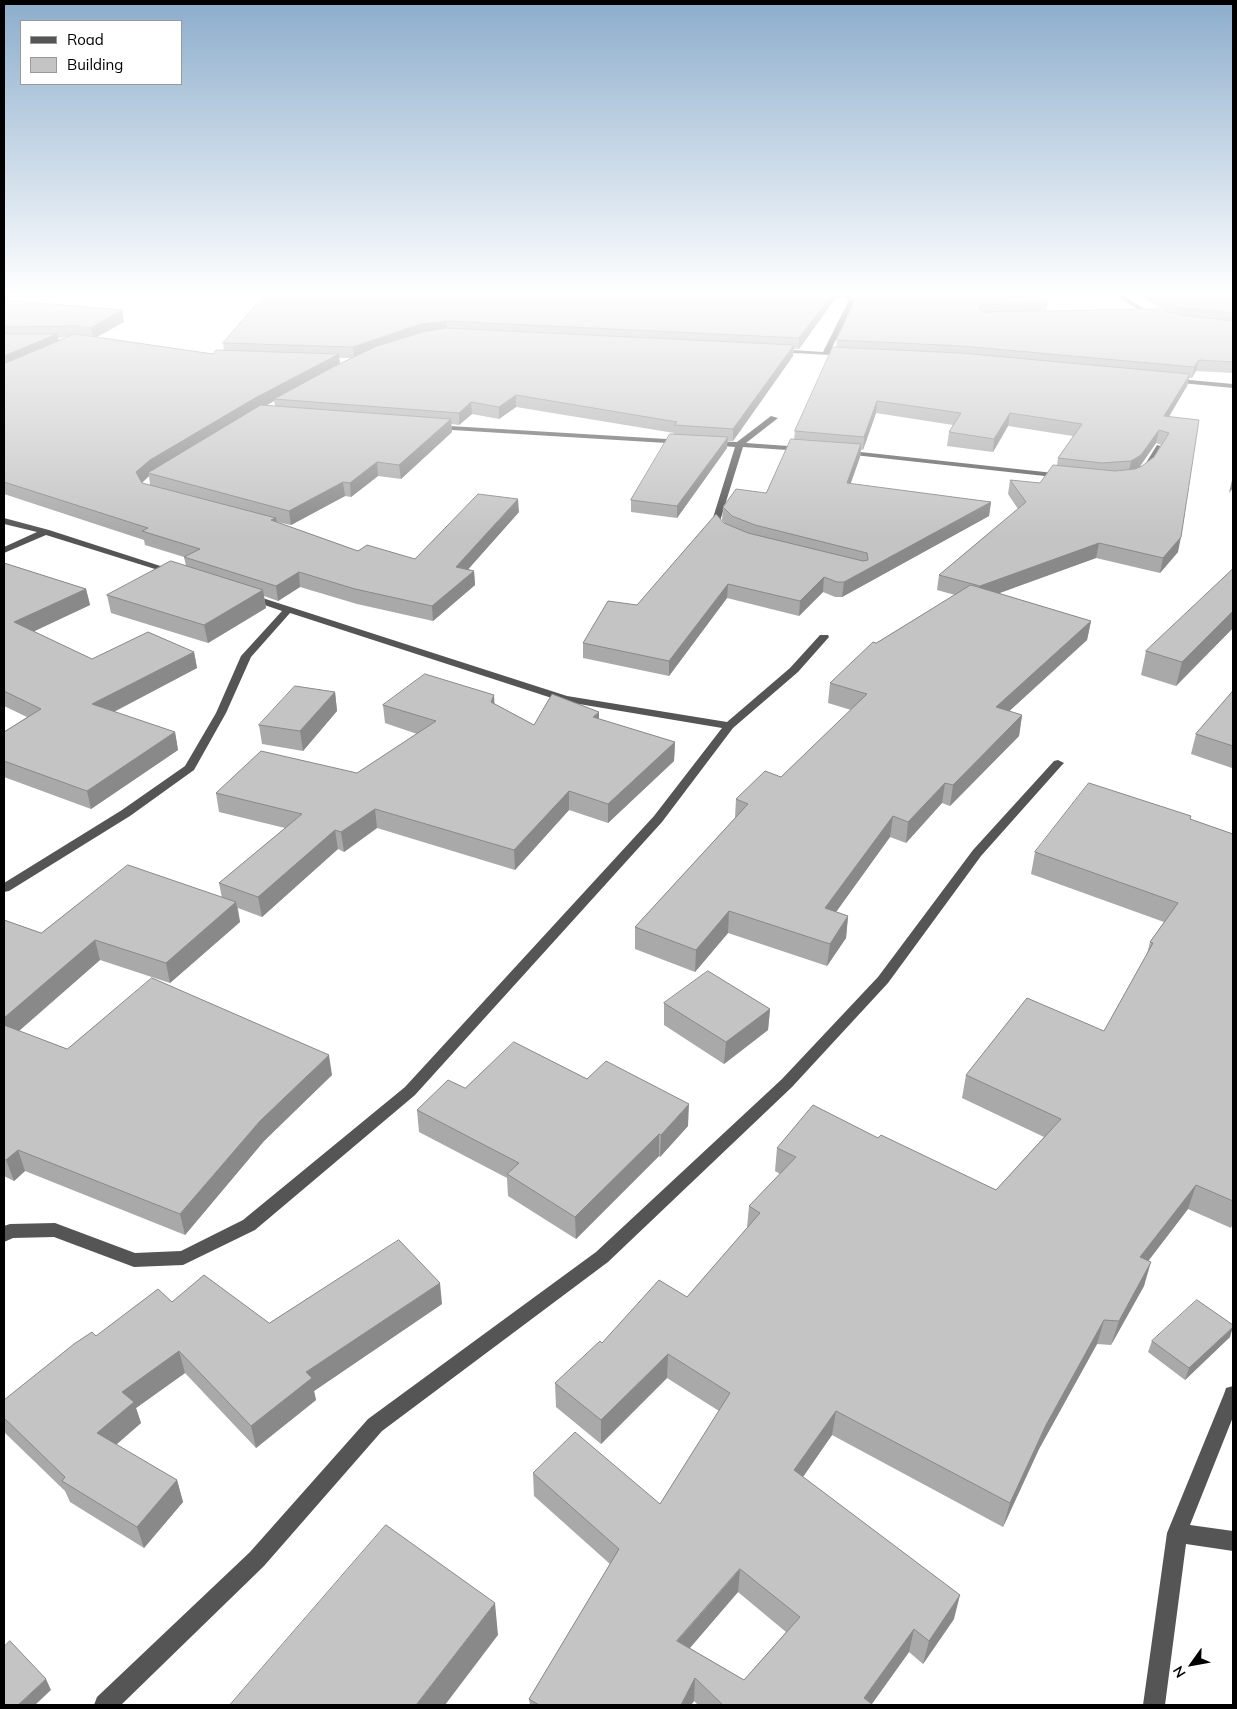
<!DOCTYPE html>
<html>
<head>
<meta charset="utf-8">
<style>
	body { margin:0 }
	#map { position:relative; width:1237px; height:1709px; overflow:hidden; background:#fff; font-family:Mulish,sans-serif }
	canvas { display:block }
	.frame { position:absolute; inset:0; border:5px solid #000; pointer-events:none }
	.legend { position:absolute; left:20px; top:20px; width:162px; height:65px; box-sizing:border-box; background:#fff; border:1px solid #999; margin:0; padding:6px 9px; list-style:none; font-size:15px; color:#000 }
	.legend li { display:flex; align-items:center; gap:10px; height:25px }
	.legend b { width:25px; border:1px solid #999 }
	.north { position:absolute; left:1167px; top:1639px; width:50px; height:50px; -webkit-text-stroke:4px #fff; paint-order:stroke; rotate:238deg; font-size:14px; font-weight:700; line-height:20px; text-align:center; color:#000 }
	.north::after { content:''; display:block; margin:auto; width:18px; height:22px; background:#000; clip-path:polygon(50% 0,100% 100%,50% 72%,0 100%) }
</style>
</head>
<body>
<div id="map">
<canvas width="1237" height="1709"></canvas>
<div class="frame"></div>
<ul class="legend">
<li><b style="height:6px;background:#555"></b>Road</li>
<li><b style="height:14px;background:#c4c4c4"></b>Building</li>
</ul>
<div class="north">N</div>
</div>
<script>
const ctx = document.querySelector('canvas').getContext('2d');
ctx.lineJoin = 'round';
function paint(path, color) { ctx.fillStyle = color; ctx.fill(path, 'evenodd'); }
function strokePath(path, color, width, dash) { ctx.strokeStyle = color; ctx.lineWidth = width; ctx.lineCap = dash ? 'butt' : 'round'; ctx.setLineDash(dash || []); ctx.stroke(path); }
paint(new Path2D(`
	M844 296H850L855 300 830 352 847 353 849 354V356L775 352V350L777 349 823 352 849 300Z
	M1117 296H1124L1149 312 1144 313Z
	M1168 378 1233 384V388L1171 382H1168Z
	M771 416 778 418 746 443 802 447 806 449 802 451 743 447 720 521 727 529 726 531H720L712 521 735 447 710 445 706 443 710 441 737 442Z
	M433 425 683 440 687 442 683 444 436 429H433Z
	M1157 445 1164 447 1148 473H1142L1141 471Z
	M842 450 1063 474 1067 476 1063 478 845 454 841 452Z
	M4 518 49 530 179 572 177 574H171L46 535 4 553V547L37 532 4 524Z
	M250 594 567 696 727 722 790 668 820 635H828L829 637 798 672 733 728 662 822 415 1095 255 1230 183 1265 134 1267 54 1237 13 1238 4 1242V1226L10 1224 55 1223 135 1253 181 1251 243 1220 405 1087 654 816 722 728 561 701 290 613 251 657 226 713 194 770 130 816 9 891 4 892V883L122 810 185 766 216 713 241 656 282 611 247 599V595Z
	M1058 760 1064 763 1062 765 981 856 888 983 792 1087 608 1262 382 1431 264 1566 121 1705H94L97 1697 250 1552 368 1419 596 1252 782 1079 878 977 973 850 1054 761Z
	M1233 1386V1417L1190 1525 1233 1531V1551L1186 1544 1165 1705H1143L1167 1533 1224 1394 1226 1388Z`), '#555');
paint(new Path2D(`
	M4 296H6V300L124 322 97 337 213 354 224 350 223 343 264 296H837L799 349H794L793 356 733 441H727V448L677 518 631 512V500L674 433 516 407 499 419 472 414 459 425 451 424 452 432 401 479 378 476 351 497 345 496 291 525 277 522 358 551 415 559 519 512 468 569 474 571 475 585 433 621 357 604 300 587 278 601 264 596 266 608 208 643 111 613 107 595 186 566 184 557 145 545 144 540 4 494ZM66 337 59 340 58 338ZM339 358H352L340 364ZM274 401 275 406 267 405ZM149 476 150 485 142 483Z
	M857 296 1048 302 1046 311 1163 310 1140 296H1233V373L1196 371 1192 378H1189L1187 386 1169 417 1178 552 1160 573 1096 558 998 593 1091 621 1087 640 1009 711 1022 715 1019 736 950 806 942 803 906 843 890 837 836 912 848 916 846 938 827 966 728 933 695 972 635 949V927L735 818 736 799 781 777 851 710 828 703 830 683 876 643 955 595 937 590 939 575 1018 509 1008 494 1010 480 1040 483 1057 465 1058 458 1073 436 1008 426 993 452 947 446 949 432 953 425 876 413 863 450H861L860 457 850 484 991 502 989 516 842 597H835L823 592 799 616 727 598 669 676 583 658V643L637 605 724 523H725L722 520 723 507 766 493 794 439 795 431 836 347 837 340ZM1156 443 1161 445 1154 457 1142 466 1139 467Z
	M4 563 86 589 90 605 33 631 92 659 194 652 197 668 114 712 175 732 178 750 91 809 4 777V732L27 717 4 706Z
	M1233 569V628L1176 686 1141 675 1146 651Z
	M1233 691V766L1232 768 1191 754 1196 734Z
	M335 692 337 711 303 751 262 744 259 725Z
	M495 704 534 725 599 719 675 742 674 761 608 823 569 810 515 870 377 828 344 852 338 849 262 917 238 908 240 922 170 983 100 960 19 1031 67 1049 332 1075 264 1141 185 1235 25 1171 14 1181 4 1176V920L41 933 222 898 219 883 285 828 219 812 216 793 357 773 417 734 385 723 383 705Z
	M1190 819 1233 834V1223L1231 1228 1188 1209 1148 1261 1144 1286 1111 1345 1097 1344 1039 1449 1003 1527 832 1435 803 1477 954 1619 923 1664 909 1652 872 1704 873 1705H698L694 1701 691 1705H530L529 1699 610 1564 534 1496 533 1473 660 1504 719 1411 667 1378 601 1444 556 1407 555 1383 602 1343 687 1297 747 1228 749 1206 780 1174 775 1171 777 1148 878 1138 996 1190 1044 1137 962 1098 966 1075 1104 1031 1147 954 1150 942 1164 922 1031 874 1035 852ZM738 1592 786 1632 744 1680 690 1648Z
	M664 1003 770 1009 768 1030 724 1064 664 1025Z
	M587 1079 688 1126 660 1157 659 1156 576 1239 508 1196 507 1178 419 1132 417 1110 465 1088Z
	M172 1302 269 1323 442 1304 314 1391 316 1400 256 1448 185 1373 136 1408 141 1423 116 1445 177 1480 183 1502 144 1548 70 1502 65 1491 4 1432V1400L96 1336Z
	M1230 1337 1185 1380 1148 1352 1152 1341Z`), '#a9a9a9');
paint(new Path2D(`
	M831 296H837L799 349V338Z
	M982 305 981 315 978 308Z
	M122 310 124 322 93 339 91 328Z
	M446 321 447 331 354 358 353 347 421 324Z
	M57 334 60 345 4 369V356Z
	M794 345 793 356 733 441V429Z
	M339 354 340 366 274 399V401L148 473 149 476 138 486 136 472 150 460 255 398Z
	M1199 360 1196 371 1192 378 1194 367Z
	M1190 374 1187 386 1161 429 1164 416Z
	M516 395V407L499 419V407Z
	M877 401 876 413 863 450 864 437Z
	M471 402 472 414 459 425V413Z
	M1010 413 1008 426 993 452 994 439Z
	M451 419 452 432 401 479 399 465Z
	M1159 430 1156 443 1139 468 1128 475 1131 461Z
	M728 437 727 448 677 518V506Z
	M861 444 860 457 846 497 847 483Z
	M377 462 378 476 351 497 350 483Z
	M1233 479V488L1229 493 1232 480Z
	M343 482 345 496 291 525 289 511Z
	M518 499 519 512 457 582 456 567Z
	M991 502 989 516 842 597 844 582Z
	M276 518 278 532 271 520Z
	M1181 537 1178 552 1160 573 1163 558Z
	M1099 543 1096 558 978 601 980 586Z
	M474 571 475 585 433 621 432 606Z
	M299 572 300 587 278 601 276 586Z
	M824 577 823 592 799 616 800 601Z
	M728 584 727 598 669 676V661Z
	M86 589 90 605 18 639 14 622Z
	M263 590 266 608 208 643 204 625Z
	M1233 611V628L1176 686 1182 662Z
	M1091 621 1087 640 992 727 996 707Z
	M194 652 197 668 96 721 92 704Z
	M335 692 337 711 303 751 300 731Z
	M494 695 495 713 491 702Z
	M599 712V731L593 717Z
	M1022 715 1019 736 950 806 953 785Z
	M175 732 178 750 91 809 87 791Z
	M675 742 674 761 608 823V804Z
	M945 783 942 803 906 843 908 822Z
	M569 791V810L515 870 514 850Z
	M375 809 377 828 344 852 341 832Z
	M893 816 890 837 823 930 825 908Z
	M335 830 338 849 262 917 258 897Z
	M236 902 240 922 170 983 166 963Z
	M729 911 728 933 695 972 696 950Z
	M848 916 846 938 827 966 830 944Z
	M95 940 100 960 5 1043 4 1040V1018Z
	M770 1009 768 1030 724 1064 726 1042Z
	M329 1055 332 1075 264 1141 185 1235 180 1214 260 1121Z
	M689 1104 688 1126 660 1157 661 1135Z
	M659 1134V1156L576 1239 575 1217Z
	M18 1150 25 1171 14 1181 6 1160Z
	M1196 1185 1188 1209 1133 1281 1140 1257Z
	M1151 1262 1144 1286 1111 1345 1119 1321Z
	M440 1283 442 1304 314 1391 316 1400 256 1448 251 1426 306 1372Z
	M1104 1320 1097 1344 1039 1449 1003 1527 1010 1503 1046 1425Z
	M1233 1327 1230 1337 1185 1380 1189 1368Z
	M179 1351 185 1373 136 1408 141 1423 104 1455 97 1433 122 1392Z
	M668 1354 667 1378 601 1444V1420Z
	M836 1411 832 1435 791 1494 794 1470Z
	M177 1480 183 1502 144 1548 137 1527Z
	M740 1569 738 1592 676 1664 677 1641Z
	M960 1595 954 1619 923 1664 929 1641Z
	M495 1603 498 1635 445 1705H416Z
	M914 1629 909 1652 871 1705 864 1698Z
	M695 1678 694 1701 691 1705H681Z
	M46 1679 51 1690 35 1705H18Z`), '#898989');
const building = new Path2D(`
	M264 296H831L799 338 446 321 421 324 353 347 223 343Z
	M857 296H1041L1048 302 982 305 978 308 981 312 1158 309 1181 315 1233 321V362L1199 360 1194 367 962 346 837 340Z
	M1158 296H1233V313L1176 307Z
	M4 300 122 310 91 328 76 326 4 327Z
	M446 328 794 345 733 429 674 425 677 422 516 395 499 407 471 402 459 413 274 399 333 367 377 346 423 332Z
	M4 334H57L4 356Z
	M75 334 213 354 216 350 339 354 255 398 150 460 136 472 142 483 276 518 271 520 358 551 367 545 415 559 478 494 518 499 456 567 474 571 432 606 355 589 299 572 276 586 184 557 200 549 142 531 148 528 4 482V364Z
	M833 347 961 353 1190 374 1164 416 1199 420 1181 537 1163 558 1099 543 980 586 939 575 1026 502 1010 480 1040 483 1053 465 1115 471 1135 469 1142 466 1154 457 1169 433 1159 430 1141 455 1131 461 1102 463 1058 458 1082 424 1010 413 994 439 949 432 961 413 877 401 864 437 795 431Z
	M261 405 451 419 399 465 377 462 350 483 343 482 289 511 148 473Z
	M670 434 728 437 677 506 631 500Z
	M791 439 861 444 847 483 991 502 844 582H837L824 577 800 601 728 584 669 661 583 643 608 601 637 605 716 514 724 523 748 533 863 561 868 560 867 553 755 525 732 516 723 507 736 489 766 493Z
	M171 561 263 590 204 625 107 595Z
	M4 563 86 589 14 622 92 659 148 632 194 652 92 704 175 732 87 791 4 761V732L41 709 4 691Z
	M1233 569V611L1182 662 1146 651Z
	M971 585 1091 621 996 707 1022 715 953 785 945 783 908 822 893 816 825 908 848 916 830 944 729 911 696 950 635 927 748 804 736 799 765 771 781 777 867 694 830 683 873 642 876 643Z
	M425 674 494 695 491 702 534 725 552 694 599 712 593 717 675 742 608 804 569 791 514 850 375 809 341 832 335 830 258 897 219 883 302 814 216 793 261 751 357 773 436 721 383 705Z
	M295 686 335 692 300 731 259 725Z
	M1233 691V746L1196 734Z
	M1089 783 1191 816 1190 819 1233 834V1201L1196 1185 1140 1257 1151 1262 1119 1321 1104 1320 1046 1425 1010 1503 836 1411 794 1470 960 1595 929 1641 914 1629 864 1698 873 1705H723L695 1678 681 1705H539L529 1699 619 1549 533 1473 575 1432 660 1504 730 1393 668 1354 601 1420 555 1383 600 1341 602 1343 659 1280 687 1297 760 1213 749 1206 796 1157 777 1148 813 1105 878 1138 881 1135 996 1190 1061 1119 966 1075 1027 998 1104 1031 1153 943 1150 942 1178 903 1035 852ZM740 1569 800 1617 744 1680 677 1641Z
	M128 865 236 902 166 963 95 940 4 1018V920L41 933Z
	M708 971 770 1009 726 1042 664 1003Z
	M152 978 329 1055 260 1121 180 1214 18 1150 6 1160 4 1159V1025L67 1049Z
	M514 1042 587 1079 606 1061 689 1104 661 1135 659 1134 575 1217 507 1174 519 1163 417 1110 448 1080 465 1088Z
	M399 1240 440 1283 306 1372 312 1378 251 1426 179 1351 122 1392 134 1402 97 1433 177 1480 137 1527 62 1481 65 1477 4 1418V1400L74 1344 92 1332 96 1336 158 1289 172 1302 204 1275 269 1323Z
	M1197 1300 1233 1325V1327L1189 1368 1152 1341Z
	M386 1525 495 1603 416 1705H230Z
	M10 1641 46 1679 18 1705H5L4 1704V1647Z`);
paint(building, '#c4c4c4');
strokePath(building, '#898989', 1);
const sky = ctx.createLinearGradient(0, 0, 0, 535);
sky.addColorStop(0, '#8cadcc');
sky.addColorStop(0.55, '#fff');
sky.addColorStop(1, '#ffffff00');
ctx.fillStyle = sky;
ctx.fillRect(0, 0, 1237, 535);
</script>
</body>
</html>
